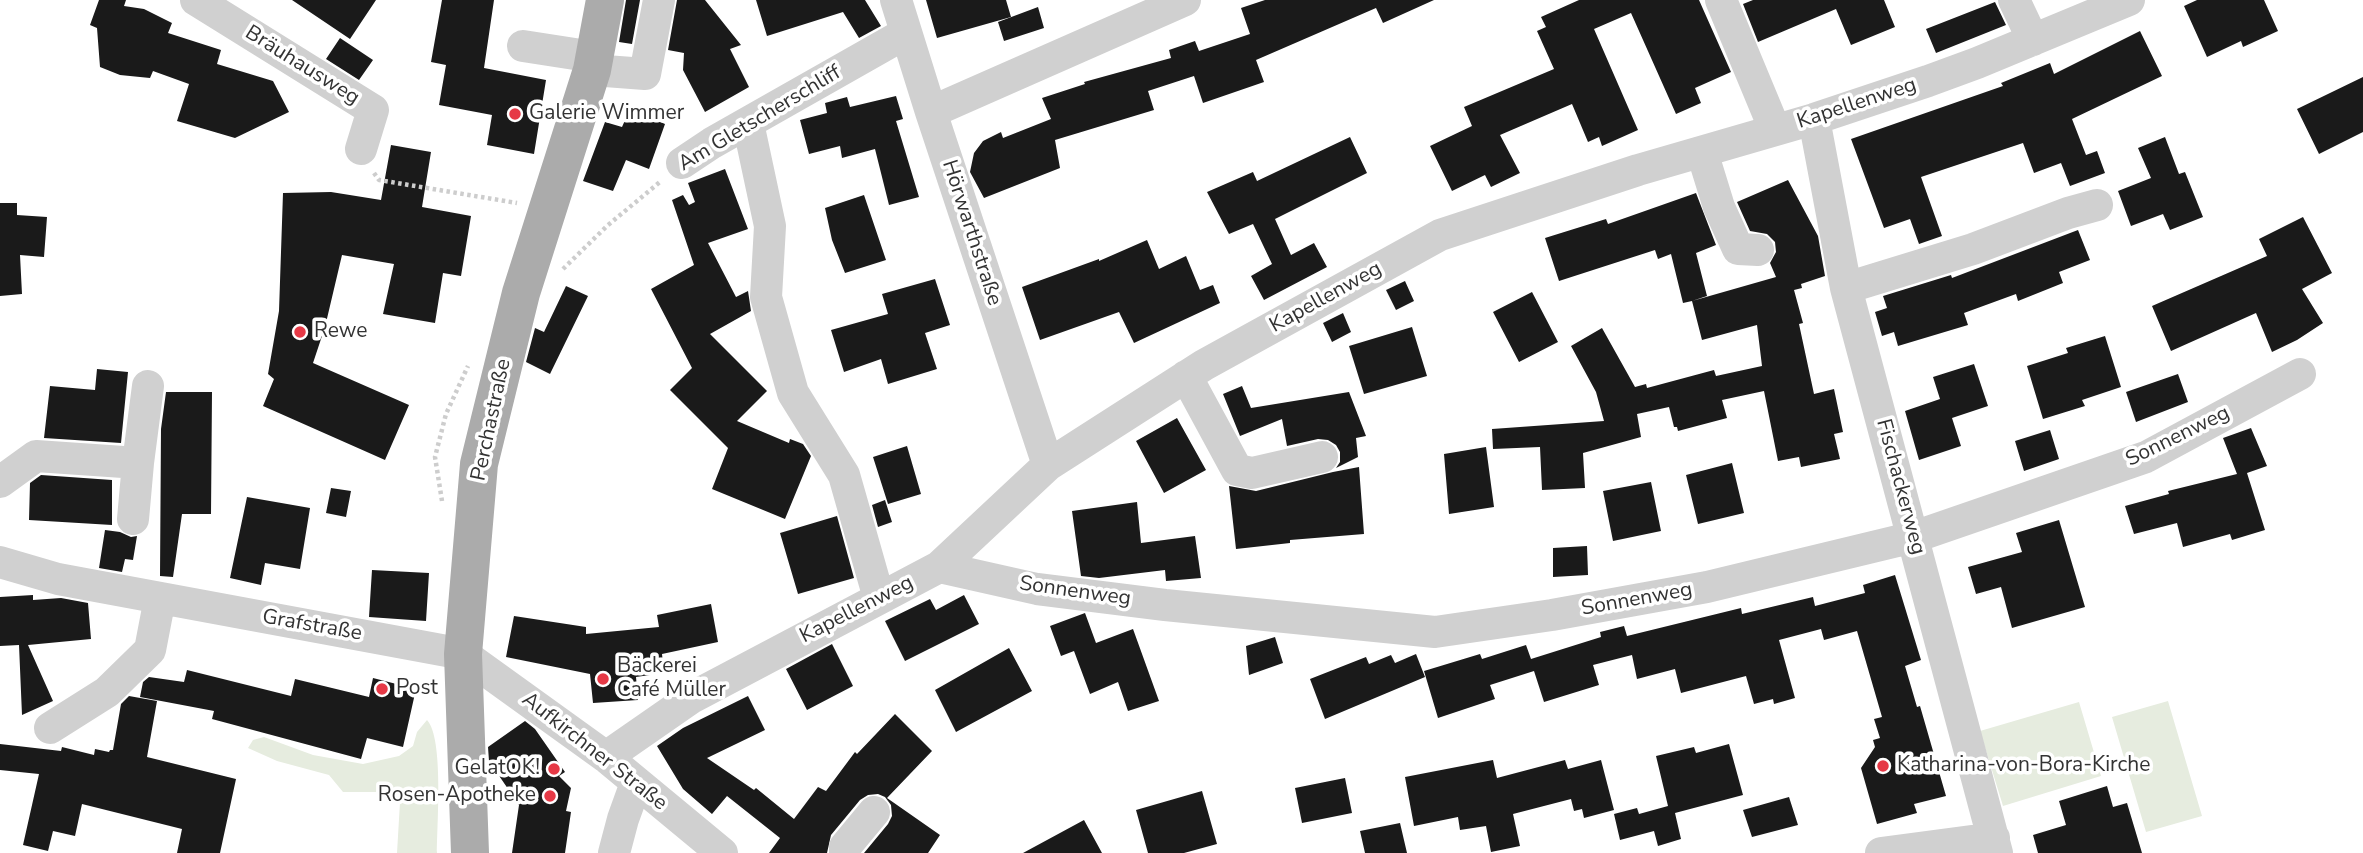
<!DOCTYPE html>
<html>
<head>
<meta charset="utf-8">
<style>
	body { margin:0 }
	canvas { display:block; background:#fff }
</style>
</head>
<body>
<canvas width="2363" height="853"></canvas>
<script>
const ctx = document.querySelector('canvas').getContext('2d');
ctx.lineJoin = 'round';
function paint(path, color) { ctx.fillStyle = color; ctx.fill(path, 'evenodd'); }
function strokePath(path, color, width, dash) { ctx.strokeStyle = color; ctx.lineWidth = width; ctx.lineCap = dash ? 'butt' : 'round'; ctx.setLineDash(dash || []); ctx.stroke(path); }
function label(font, color, halo, rows, align = 'center') {
  ctx.font = font + ' "Nunito Sans",sans-serif'; ctx.lineWidth = 7; ctx.setLineDash([]); ctx.textBaseline = 'middle'; ctx.strokeStyle = halo; ctx.fillStyle = color; for (const [text, x, y, turn = 0] of rows) {
    ctx.save(); ctx.translate(x, y); ctx.rotate((+turn || 0) * Math.PI / 180); ctx.textAlign = isNaN(turn) ? turn : align; if (halo) ctx.strokeText(text, 0, 0); ctx.fillText(text, 0, 0); ctx.restore();
  }
}
paint(new Path2D(`
	M2168 701 2202 816 2146 832 2112 717Z
	M2079 702 2101 776 2003 806 1980 731Z
	M427 720C444 738 437 826 437 853H397L400 802 384 792H343L329 775 277 761 248 748 253 740 264 737 313 755 363 764 399 756 413 746 417 732Z`), '#e6ecdf');
paint(new Path2D(`
	M99 0H126L124 6 144 9 172 23 168 33 221 50 217 64 273 81 289 112 235 138 177 121 189 84 153 71 150 78 120 75 100 67 97 28 90 25Z
	M292 0H376L350 39Z
	M442 0H494L484 68 546 80 534 154 487 145 492 115 439 105 446 65 431 62Z
	M626 0H640L632 44 619 42Z
	M677 0H705L741 45 730 49 749 87 705 112 683 70 684 53 668 50Z
	M756 0H865L881 26 859 38 843 12 767 36Z
	M926 0H1006L1011 17 937 38Z
	M1265 0H1434L1383 23 1376 8 1256 60 1264 82 1203 103 1194 76 1148 91 1154 110 1055 140 1060 168 984 198 970 172 974 153 983 141 1001 132 1003 138 1051 119 1042 98 1085 84 1084 82 1171 58 1169 50 1195 41 1199 51 1250 34 1241 8Z
	M1579 0H1699L1731 72 1695 88 1701 103 1676 114 1631 13 1594 29 1638 130 1602 146 1599 137 1588 142 1572 104 1500 135 1520 173 1491 187 1485 175 1452 191 1430 146 1472 126 1464 107 1554 69 1537 31 1546 27 1541 17Z
	M1753 0H1884L1895 27 1851 45 1836 9 1758 42 1743 4Z
	M2197 0H2264L2278 31 2243 47 2241 41 2207 57 2184 6Z
	M1995 2 2006 25 1936 53 1926 29Z
	M1038 7 1044 28 1004 41 998 22Z
	M2140 31 2162 76 2072 119 2086 155 2097 151 2105 173 2070 186 2061 163 2034 173 2023 143 1921 177 1942 236 1919 244 1910 219 1884 228 1851 139 2003 86 2001 83 2050 63 2054 74Z
	M340 38 373 60 359 80 326 59Z
	M2363 77V132L2319 154 2297 109Z
	M896 96 903 119 896 121 919 197 889 205 875 149 842 158 840 146 809 154 800 120 827 113 825 103 847 97 850 107Z
	M630 109 665 124 649 169 626 160 613 191 583 181 605 122 622 127Z
	M1350 137 1367 173 1275 219 1291 255 1314 243 1327 267 1264 300 1251 276 1272 264 1253 224 1229 234 1207 192 1253 172 1257 181Z
	M2165 137 2179 174 2185 172 2203 217 2170 230 2163 214 2131 226 2118 191 2151 178 2138 148Z
	M391 145 431 152 422 207 471 216 461 276 443 273 435 323 383 314 394 264 342 255 325 327 313 363 409 405 385 460 263 406 274 379 268 374 279 311 283 193 331 192 381 200Z
	M725 169 748 229 708 243 736 297 748 291 751 311 710 334 767 391 737 421 789 443 790 439 803 444 811 456 785 519 712 489 728 448 670 390 692 368 651 289 694 265 672 200 683 195 689 205 695 202 688 183Z
	M1788 180 1818 236 1825 276 1801 284 1802 288 1794 290 1803 323 1799 324 1814 394 1834 389 1843 432 1834 434 1840 459 1801 467 1799 457 1778 461 1764 391 1722 400 1727 418 1678 431 1677 427H1674L1669 407 1637 414 1641 437 1583 453 1585 488 1542 490 1540 447 1493 449 1492 429 1604 421 1596 392 1571 346 1602 328 1635 387 1646 384 1647 388 1714 370 1716 376 1762 366 1757 325 1702 340 1692 301 1683 303 1671 254 1658 259 1655 250 1559 281 1545 238 1606 219 1608 224 1696 193 1716 245 1696 253 1707 296 1692 301 1776 277 1770 263 1776 252 1775 242 1767 234 1750 231 1737 202Z
	M864 195 886 260 845 273 832 240 825 208Z
	M0 203H17V215L47 217 44 257 20 255 22 294 0 296Z
	M2303 217 2332 273 2302 289 2323 323 2297 340 2272 352 2256 313 2171 351 2152 306 2267 256 2259 239Z
	M2078 230 2090 260 2059 272 2063 283 2018 301 2016 294 1964 313 1968 325 1898 346 1894 332 1882 336 1875 312 1887 308 1883 296 1951 275 1952 278Z
	M1147 240 1159 269 1186 256 1200 290 1213 285 1220 303 1134 343 1119 312 1040 340 1022 287 1099 259V261Z
	M935 279 950 325 925 333 937 369 888 384 881 359 844 372 831 330 888 314 882 294Z
	M1405 281 1414 301 1396 310 1386 290Z
	M566 286 588 296 550 374 526 362 535 328 544 332Z
	M1532 292 1558 342 1519 362 1493 312Z
	M1343 313 1351 332 1332 342 1323 323Z
	M1412 327 1427 376 1364 394 1349 346Z
	M2105 336 2121 387 2082 400 2085 406 2043 419 2027 366 2068 353 2066 348Z
	M1974 364 1988 406 1952 418 1961 446 1919 460 1905 411 1940 399 1933 377Z
	M97 369 128 372 121 443 44 438 50 386 95 390Z
	M2178 374 2188 402 2136 422 2126 392Z
	M1242 386 1251 408 1349 392 1366 436 1356 438 1358 457 1336 468 1340 462V452L1336 445 1328 440 1318 439 1287 446 1282 419 1240 436 1223 394Z
	M166 392H212L211 514H182L173 577 160 576 161 429Z
	M1177 418 1206 470 1164 493 1136 441Z
	M2251 428 2267 466 2247 473 2265 530 2232 540 2230 534 2183 547 2177 523 2134 534 2125 506 2169 494 2168 491 2237 474 2223 438Z
	M2050 430 2059 459 2024 471 2015 441Z
	M907 446 921 494 888 504 873 457Z
	M1486 447 1494 507 1449 514 1444 454Z
	M1732 463 1744 513 1698 524 1686 475Z
	M1359 467 1364 534 1290 540V543L1236 549 1229 486 1256 491 1333 472Z
	M41 475 112 480V525L29 520 30 483Z
	M1651 482 1661 531 1613 541 1603 491Z
	M331 488 351 491 346 517 326 513Z
	M247 497 310 508 300 569 265 563 261 585 230 578Z
	M885 500 892 522 878 527 872 505Z
	M1137 502 1141 543 1195 536 1201 578 1166 581 1165 570 1099 578 1081 576 1072 511Z
	M837 516 854 578 798 594 780 533Z
	M2059 520 2085 607 2012 628 2001 587 1976 594 1968 567 2022 552 2016 533Z
	M105 530 120 532 131 537 137 536 133 560 125 559 122 572 99 568Z
	M1587 546 1588 575 1553 577V548Z
	M372 570 429 573 426 621 369 617Z
	M1895 575 1921 660 1905 666 1917 707 1920 706 1946 796 1914 804 1917 813 1877 824 1861 768 1875 747 1873 740 1880 738 1874 719 1882 717 1857 631 1824 640 1821 629 1779 640 1795 698 1774 704 1773 699 1754 704 1746 676 1681 693 1675 669 1637 679 1632 655 1593 665 1599 685 1544 702 1534 671 1490 685 1495 699 1438 718 1424 671 1480 654 1482 659 1526 645 1531 659 1601 637 1600 632 1624 626 1627 636 1741 608 1742 614 1813 597 1815 606 1865 593 1863 585Z
	M33 595V600L61 598 88 603 91 639 28 645 53 701 22 715 19 645 0 646V597Z
	M964 595 979 624 905 661 885 621 930 599 936 610Z
	M711 604 718 642 662 654 664 673 636 677 638 700 593 703 590 674 506 657 514 616 586 627V634L659 627 657 615Z
	M1085 613 1096 643 1133 629 1159 701 1128 711 1118 682 1090 694 1074 651 1061 656 1050 626Z
	M1275 637 1283 663 1249 675 1246 646Z
	M832 644 853 686 807 710 786 669Z
	M1009 648 1032 691 956 732 935 690Z
	M1416 654 1425 677 1325 719 1310 679 1366 657 1369 664 1391 655 1395 663Z
	M187 670 291 696 295 679 369 697 373 678 416 689 403 747 367 738 361 759 212 719 214 711 140 697 143 682 149 677 184 682Z
	M129 696 157 701 147 757 236 779 220 853H177L182 829 82 804 75 836 53 831 48 851 23 845 39 774 0 770V744L61 751 62 747 94 755 95 749 109 752 110 750H113L121 704Z
	M748 696 765 730 707 758 754 790 756 788 794 819 818 787 826 791 855 752 857 754 895 714 932 751 887 798 940 835 928 853H864L888 824 892 816 891 805 885 797 878 794 868 795 860 800 831 835 827 853H769L780 838 727 796 712 814 683 789 657 746 683 728Z
	M525 721 535 729 565 772 559 776 571 788 566 811 571 812 565 853H512L519 805 489 761 488 747Z
	M1729 744 1743 795 1675 813 1681 839 1658 846 1654 831 1620 840 1614 814 1637 808 1639 814 1668 806 1656 756 1694 747 1696 753Z
	M1493 760 1497 778 1565 760 1568 769 1601 760 1614 810 1584 818 1582 809 1574 811 1571 799 1513 814 1520 846 1491 852 1486 826 1460 830 1458 817 1414 826 1405 777Z
	M1345 778 1352 813 1302 823 1295 788Z
	M2107 786 2113 807 2127 803 2142 853H2038L2033 835 2066 825 2059 801Z
	M1202 791 1217 844 1184 853H1148L1136 810Z
	M1789 797 1798 825 1752 837 1743 810Z
	M1084 820 1102 853H1023Z
	M1400 823 1407 853H1365L1360 831Z`), '#1a1a1a');
strokePath(new Path2D(`
	M374 173 379 180 517 203
	M563 269 607 226 661 181
	M442 501 435 457 446 414 468 366`), '#cdcdcd', 4.5, [3.5, 3.5]);
strokePath(new Path2D(`
	M196 0 373 110 361 149
	M896 0 931 112 1048 465
	M1721 0 1775 130
	M2014 0 2033 40
	M523 46 594 57
	M592 70 645 74 659 0
	M931 112 1185 0
	M1814 119 1846 288 1997 853
	M748 123 770 226 766 297 793 393 844 475 879 598
	M1702 152 1719 207 1738 249 1758 250
	M682 163 712 143 906 33
	M1846 288 1973 249 2068 213 2097 205
	M1186 376 1237 470 1252 473 1322 457
	M0 482 36 456 138 463 148 386
	M133 519 138 463
	M0 562 58 579 463 654 606 757 722 853
	M939 567 1037 589 1165 605 1435 632 1552 615 1707 587 1914 537 2146 457 2300 374
	M50 728 107 692 150 650 160 598
	M606 757 691 698 939 567 1048 465 1204 365 1440 235 1638 170 1814 119 1928 81 1977 63 2129 0
	M614 853 623 819 636 783
	M845 853V847L874 812
	M1881 853 1994 838`), '#d0d0d0', 32);
strokePath(new Path2D(`
	M470 853 463 654 479 464 521 293 592 70 605 0`), '#ababab', 38);
for (const [x, y, r, color] of [
	[515,114,7,"#e63946"],
	[300,332,7,"#e63946"],
	[603,679,7,"#e63946"],
	[382,689,7,"#e63946"],
	[1883,766,7,"#e63946"],
	[554,769,7,"#e63946"],
	[550,796,7,"#e63946"]
]) { const dot = new Path2D(); dot.arc(x, y, r, 0, 2 * Math.PI); ctx.fillStyle = color; ctx.fill(dot); strokePath(dot, '#fff', 2.5); }
label('21px', '#333', '#fff', [
	["Bräuhausweg",302,66,32],
	["Kapellenweg",1857,104,-18],
	["Am Gletscherschliff",760,119,-31],
	["Hörwarthstraße",971,233,72],
	["Kapellenweg",1326,298,-29],
	["Perchastraße",492,420,-78],
	["Sonnenweg",2178,437,-26],
	["Fischackerweg",1900,487,75],
	["Sonnenweg",1075,592,8],
	["Sonnenweg",1637,600,-10],
	["Kapellenweg",857,610,-27],
	["Grafstraße",312,626,10],
	["Aufkirchner Straße",594,752,38]
]);
label('21px', '#333', '#fff', [
	["Galerie Wimmer",529,114],
	["Rewe",314,332],
	["Bäckerei",617,667],
	["Café Müller",617,691],
	["Post",396,689],
	["Katharina-von-Bora-Kirche",1897,766],
	["GelatOK!",540,769,"right"],
	["Rosen-Apotheke",536,796,"right"]
], 'left');
</script>
</body>
</html>
